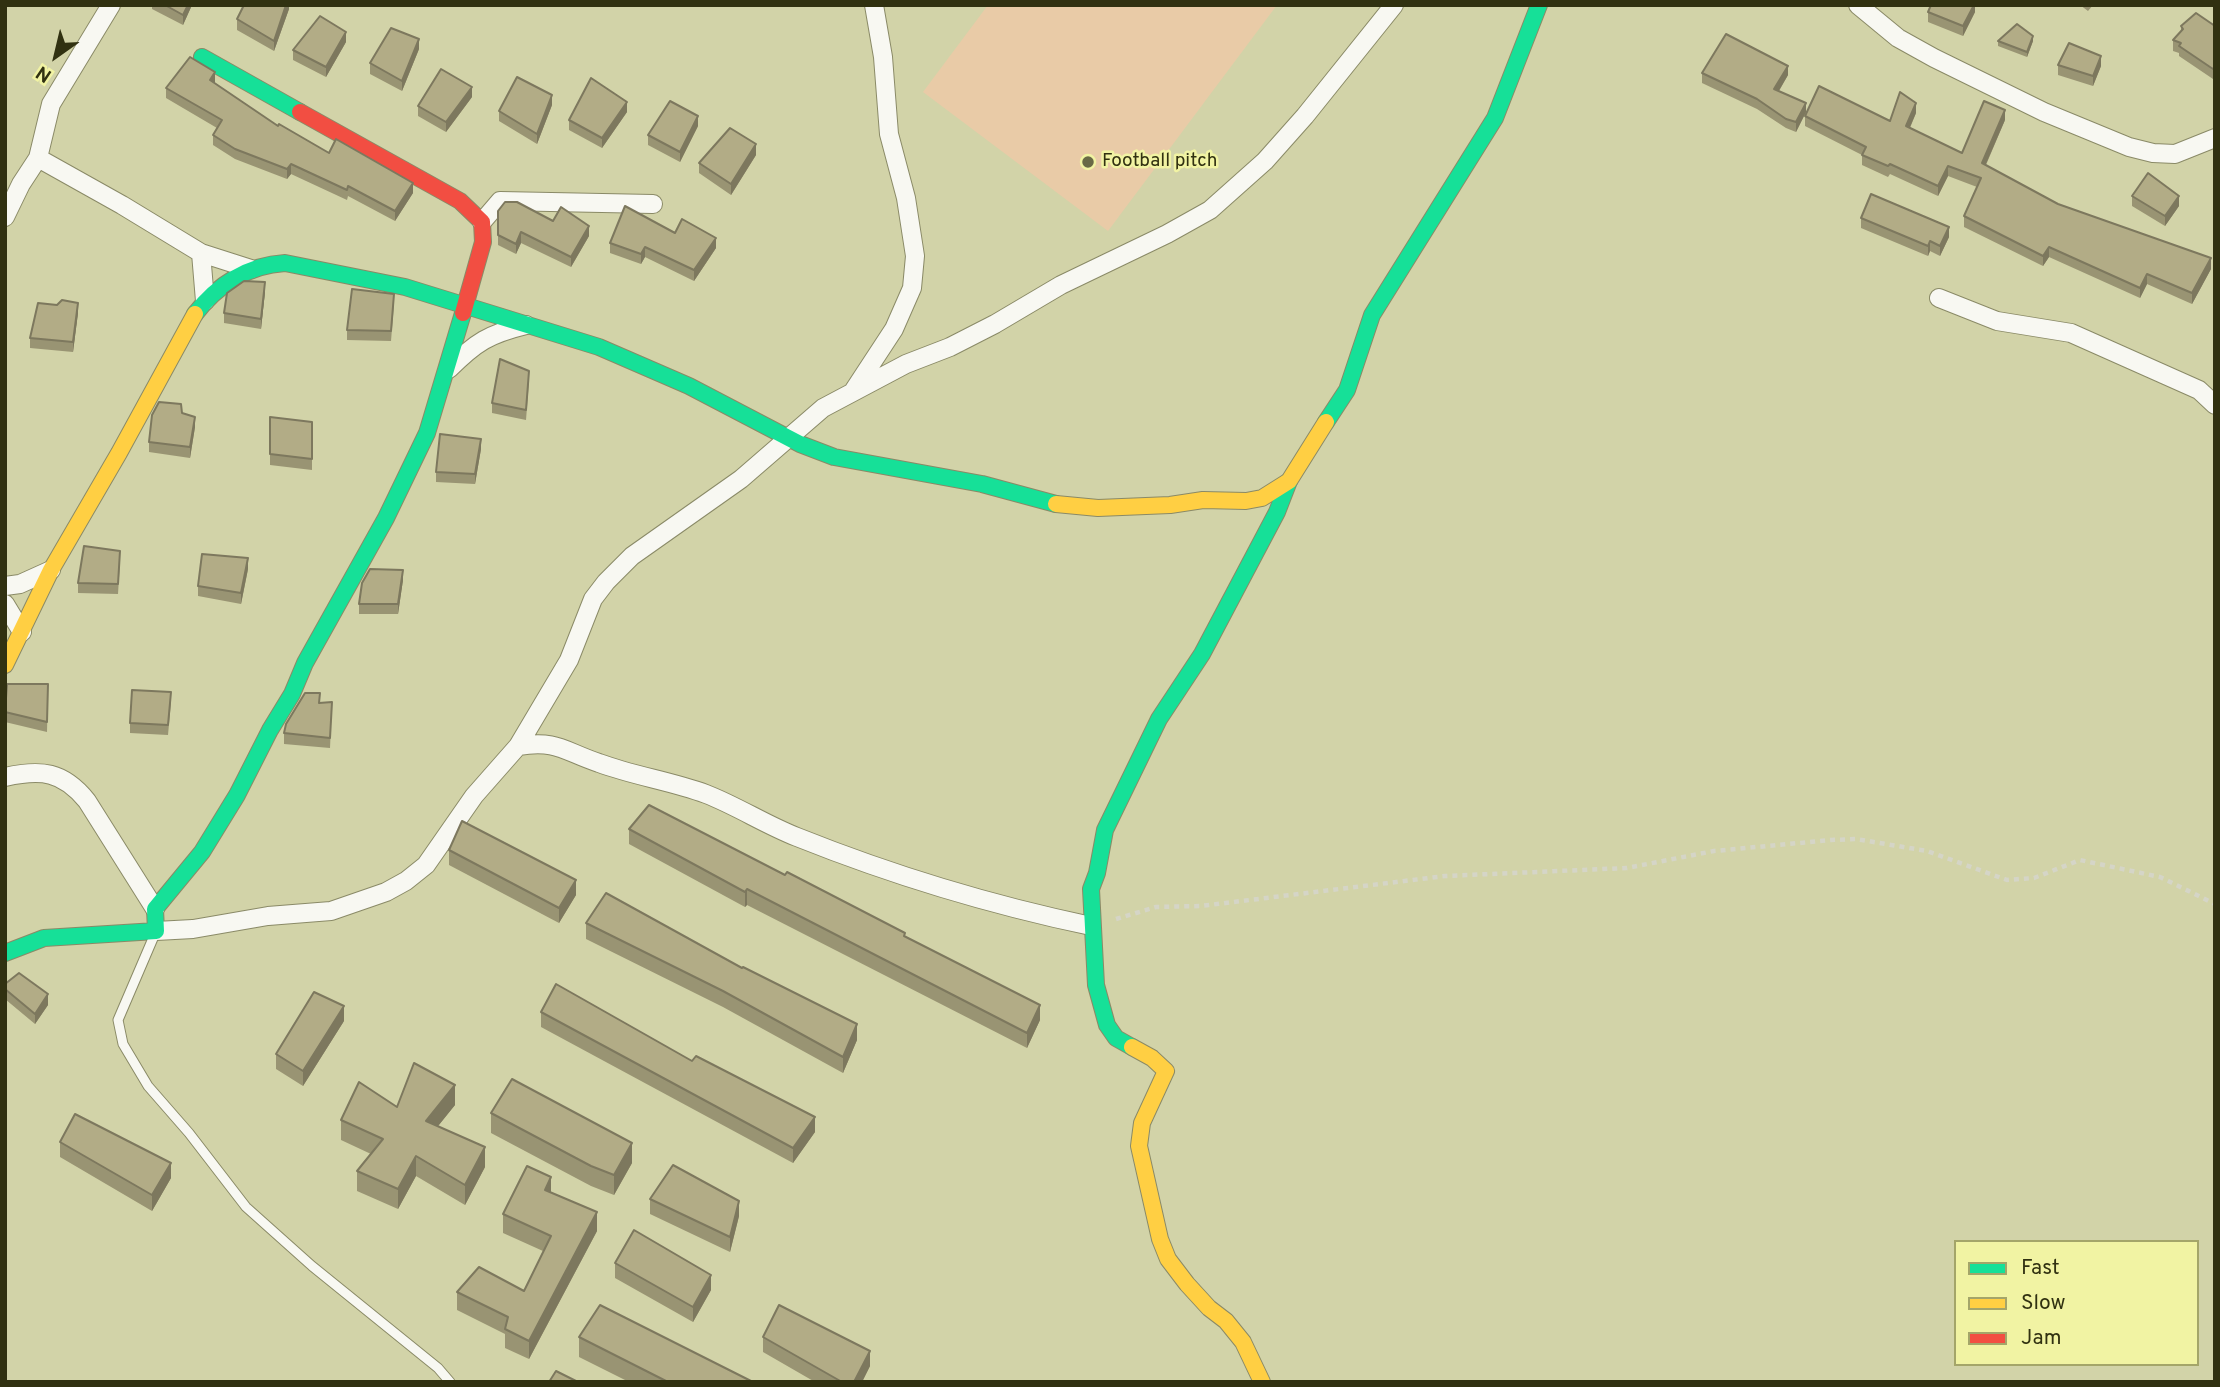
<!DOCTYPE html>
<html>
<head>
<meta charset="utf-8">
<style>
	body { margin:0 }
	#map { position:relative; width:2220px; height:1387px; overflow:hidden; background:#d2d3a8; font-family:Overpass,sans-serif }
	canvas { display:block }
	.frame { position:absolute; inset:0; border:7px solid #313111; pointer-events:none }
	.legend { position:absolute; left:1954px; top:1240px; width:245px; height:126px; box-sizing:border-box; background:#f1f3a3; border:2px solid #a4a569; margin:0; padding:9px 12px; list-style:none; font-size:21px; color:#313111 }
	.legend li { display:flex; align-items:center; gap:14px; height:35px }
	.legend b { width:35px; border:2px solid #a4a569 }
	.north { position:absolute; left:21px; top:21px; width:70px; height:70px; -webkit-text-stroke:5px #f1f3a3; paint-order:stroke; rotate:214deg; font-size:19px; font-weight:700; line-height:28px; text-align:center; color:#313111 }
	.north::after { content:''; display:block; margin:auto; width:24px; height:32px; background:#313111; clip-path:polygon(50% 0,100% 100%,50% 72%,0 100%) }
</style>
</head>
<body>
<div id="map">
<canvas width="2220" height="1387"></canvas>
<div class="frame"></div>
<ul class="legend">
<li><b style="height:9px;background:#16e098"></b>Fast</li>
<li><b style="height:9px;background:#ffcf43"></b>Slow</li>
<li><b style="height:9px;background:#f24e42"></b>Jam</li>
</ul>
<div class="north">N</div>
</div>
<script>
const ctx = document.querySelector('canvas').getContext('2d');
ctx.lineJoin = 'round';
function paint(path, color) { ctx.fillStyle = color; ctx.fill(path, 'evenodd'); }
function strokePath(path, color, width, dash) { ctx.strokeStyle = color; ctx.lineWidth = width; ctx.lineCap = dash ? 'butt' : 'round'; ctx.setLineDash(dash || []); ctx.stroke(path); }
function label(font, color, halo, rows, align = 'center') {
  ctx.font = font + ' Overpass,sans-serif'; ctx.lineWidth = 5; ctx.setLineDash([]); ctx.textBaseline = 'middle'; ctx.strokeStyle = halo; ctx.fillStyle = color; for (const [text, x, y, turn = 0] of rows) {
    ctx.save(); ctx.translate(x, y); ctx.rotate((+turn || 0) * Math.PI / 180); ctx.textAlign = isNaN(turn) ? turn : align; if (halo) ctx.strokeText(text, 0, 0); ctx.fillText(text, 0, 0); ctx.restore();
  }
}
paint(new Path2D(`
	M988 5H1277L1108 231 923 92Z`), '#e9cba7');
const lane = new Path2D(`
	M154 936 118 1020 123 1044 148 1086 189 1133 246 1207 312 1266 438 1368 450 1382`);
const street = new Path2D(`
	M1858 5 1898 38 1934 58 2044 112 2129 147 2153 153 2175 154 2215 138
	M38 158 122 205 201 253 251 269
	M5 217 21 184 38 158 51 104 111 5
	M482 222 500 201 653 204
	M201 253 205 301
	M1939 298 1997 321 2071 333 2199 390 2215 405
	M449 369C476 342 489 334 526 325
	M854 390 894 329 912 288 915 256 906 198 889 134 883 57 874 5
	M5 586 20 584 51 570
	M5 604 22 632
	M518 746C558 740 563 751 599 763 634 776 671 781 706 794 737 806 766 825 797 837 892 875 991 905 1091 926
	M5 777C41 769 63 771 87 801L155 909
	M156 931 193 929 268 916 331 911 386 892 406 881 426 865 474 796 518 746 569 660 593 599 606 582 632 556 741 479 823 408 906 364 950 347 995 324 1061 285 1167 234 1210 210 1265 161 1305 116 1394 5`);
const fast = new Path2D(`
	M202 57 300 112
	M195 314C217 285 248 265 285 263L405 287 599 347 689 386 800 444 834 457 982 484 1056 504
	M1326 422 1347 390 1372 315 1495 118 1539 5
	M5 953 44 938 156 931 155 909 202 852 237 795 270 730 292 694 305 663 386 518 427 433 463 313
	M1132 1047 1116 1038 1107 1025 1096 985 1091 889 1097 873 1105 830 1159 719 1202 654 1277 512 1289 481`);
const slow = new Path2D(`
	M1056 504 1098 508 1170 505 1203 500 1246 501 1262 498 1289 481 1326 422
	M5 665 51 570 119 453 195 314
	M1132 1047 1152 1058 1166 1071 1142 1123 1139 1146 1160 1239 1168 1259 1187 1284 1209 1308 1226 1321 1243 1342 1262 1382`);
const jam = new Path2D(`
	M300 112 460 201 482 222 483 242 463 313`);
strokePath(lane, '#8a8a67', 11);
strokePath(street, '#8a8a67', 20);
strokePath(fast, '#8a8a67', 18);
strokePath(slow, '#8a8a67', 18);
strokePath(jam, '#8a8a67', 18);
strokePath(new Path2D(`
	M1116 919 1156 907 1201 906 1445 876 1627 868 1714 851 1831 840 1856 839 1927 851 2007 880 2034 878 2080 860 2160 877 2215 904`), '#d5d5c7', 4.5, [5, 5]);
strokePath(lane, '#f8f8f2', 9);
strokePath(street, '#f8f8f2', 18);
strokePath(fast, '#16e098', 16);
strokePath(slow, '#ffcf43', 16);
strokePath(jam, '#f24e42', 16);
paint(new Path2D(`
	M152 5H192L183 25 152 9Z
	M289 5V9L274 51 237 30V19Z
	M1975 5V12L1963 36 1928 22V12Z
	M2080 5H2093L2088 11Z
	M2181 26H2215L2213 79 2179 56V53L2173 51V40L2181 32Z
	M1998 41H2033L2027 57 1998 46Z
	M346 42 326 77 293 60V50Z
	M419 49 402 91 370 74V63Z
	M2058 65 2101 66 2093 86 2058 75Z
	M1702 73 1788 75 1779 91 1806 112 1796 132 1786 128 1757 109 1702 83Z
	M215 82V83L278 126 329 153 413 193 395 221 348 196 347 200 291 174 287 179 235 159 213 145V135L217 128 166 98V88Z
	M472 97 446 132 418 116V106Z
	M552 105 537 144 499 121V111Z
	M627 112 602 148 569 130V120Z
	M1916 113 1910 128 1962 153 2005 120 1986 165 2058 204 2211 269 2192 304 2147 284 2140 298 2049 257 2043 266 1964 227V216L1977 187 1948 176 1938 196 1890 174 1888 177 1862 165V155L1805 126V116L1890 121Z
	M698 126 680 162 648 145V135Z
	M756 155 731 195 699 173V163Z
	M2132 196 2179 206 2165 226 2132 206Z
	M498 211 553 221 589 236 571 267 521 243 516 254 498 245Z
	M1861 218 1949 237 1940 256 1930 251 1928 256 1861 228Z
	M675 233 716 248 694 281 645 257 641 264 610 253V243Z
	M265 292 261 329 224 323V313Z
	M394 304 391 341 347 340V330Z
	M78 313 73 352 30 348V338Z
	M529 381 526 420 492 413V403Z
	M182 413 195 427 190 458 149 452V442Z
	M270 417 312 422V470L270 465Z
	M481 449 475 484 436 482V472Z
	M120 561 118 594 78 593V583Z
	M248 569 241 604 198 596V586Z
	M403 580 398 614H359V604Z
	M48 684 47 732 5 722V703Z
	M171 702 168 735 130 733V723Z
	M332 702 330 748 284 744V733L320 703Z
	M629 829 905 936 1040 1020 1027 1048 747 905 745 907 629 844Z
	M449 850 576 895 559 923 449 865Z
	M586 923 857 1040 843 1073 723 1007 586 939Z
	M5 984 48 1005 35 1024 5 999Z
	M541 1012 815 1132 793 1163 541 1027Z
	M344 1021 303 1086 276 1069V1054Z
	M455 1105 438 1126 485 1167 465 1205 416 1176 398 1209 357 1191V1171L371 1154 341 1140V1120L397 1107Z
	M491 1113 632 1163 614 1195 591 1186 491 1133Z
	M60 1142 171 1178 152 1211 60 1157Z
	M551 1193 597 1231 529 1359 505 1348V1334L457 1310V1292L524 1291 543 1251 503 1233V1214Z
	M650 1199 739 1216 730 1252 650 1214Z
	M615 1263 711 1290 693 1322 615 1278Z
	M579 1337 753 1382H629L579 1357Z
	M763 1337 870 1366 862 1382H815L763 1352Z`), '#999473');
paint(new Path2D(`
	M188 5H192L183 25V15Z
	M286 5H289V9L274 51V41Z
	M1974 5H1975V12L1963 36V26Z
	M346 32V42L326 77V67Z
	M2033 36V41L2027 57V52Z
	M419 39V49L402 91V81Z
	M2101 56V66L2093 86V76Z
	M1788 66V75L1774 99V89Z
	M2215 66V76L2213 79V69Z
	M215 72V82L210 91V80Z
	M472 87V97L446 132V122Z
	M552 95V105L537 144V134Z
	M627 102V112L602 148V138Z
	M1806 103V112L1796 132V122Z
	M1916 103V113L1906 136V126Z
	M2005 110V120L1982 173V163Z
	M698 116V126L680 162V152Z
	M756 144V155L731 195V184Z
	M291 164V174L287 179V169Z
	M1948 166V176L1938 196V186Z
	M413 183V193L395 221V211Z
	M2179 196V206L2165 226V216Z
	M589 226V236L571 267V257Z
	M1949 227V237L1940 256V246Z
	M521 232V243L516 254V244Z
	M716 238V248L694 281V270Z
	M1930 241V251L1928 256V246Z
	M645 247V257L641 264V254Z
	M2049 247V257L2043 266V256Z
	M2211 258V269L2192 304V293Z
	M2147 274V284L2140 298V288Z
	M265 282V292L261 329V319Z
	M78 303V313L73 352V342Z
	M195 417V427L190 458V447Z
	M481 439V449L475 484V474Z
	M248 558V569L241 604V593Z
	M403 570V580L398 614V604Z
	M576 880V895L559 923V908Z
	M747 889V905L745 907V892Z
	M48 994V1005L35 1024V1014Z
	M1040 1005V1020L1027 1048V1033Z
	M344 1006V1021L303 1086V1071Z
	M857 1024V1040L843 1073V1057Z
	M455 1085V1105L426 1141V1121Z
	M815 1117V1132L793 1163V1148Z
	M632 1143V1163L614 1195V1175Z
	M485 1147V1167L465 1205V1185Z
	M416 1156V1176L398 1209V1189Z
	M171 1163V1178L152 1211V1195Z
	M551 1177V1195L545 1190Z
	M739 1201V1216L730 1252V1237Z
	M597 1212V1231L529 1359V1341Z
	M711 1275V1290L693 1322V1307Z
	M870 1351V1366L862 1382H854Z`), '#7d785e');
const building = new Path2D(`
	M165 5H188L183 15Z
	M244 5H286L274 41 237 19Z
	M1931 5H1974L1963 26 1928 12Z
	M2196 13 2215 26V66L2213 69 2179 46 2181 43 2173 40 2183 29 2181 26Z
	M320 16 346 32 326 67 293 50Z
	M2017 24 2033 36 2027 52 1998 41Z
	M391 28 419 39 402 81 370 63Z
	M1726 34 1788 66 1774 89 1806 103 1796 122 1786 119 1757 99 1702 73Z
	M2069 43 2101 56 2093 76 2058 65Z
	M190 57 215 72 210 80 278 126 279 124 329 153 336 139 413 183 395 211 348 186 347 190 291 164 287 169 235 149 213 135 222 120 166 88Z
	M441 69 472 87 446 122 418 106Z
	M517 77 552 95 537 134 499 111Z
	M591 78 627 102 602 138 569 120Z
	M1819 86 1890 121 1900 92 1916 103 1906 126 1962 153 1984 101 2005 110 1982 163 2058 204 2211 258 2192 293 2147 274 2140 288 2049 247 2043 256 1964 216 1981 178 1948 166 1938 186 1890 164 1888 166 1862 155 1866 147 1805 116Z
	M670 101 698 116 680 152 648 135Z
	M730 128 756 144 731 184 699 163Z
	M2148 173 2179 196 2165 216 2132 196Z
	M1871 194 1949 227 1940 246 1930 241 1928 246 1861 218Z
	M505 202H517L553 221 561 207 589 226 571 257 521 232 516 244 498 235V211Z
	M625 206 675 233 682 219 716 238 694 270 645 247 641 254 610 243Z
	M244 281 265 282 261 319 224 313 227 293Z
	M352 289 394 294 391 331 347 330Z
	M62 300 78 303 73 342 30 338 38 303 57 305Z
	M500 359 529 371 526 410 492 403Z
	M159 402 181 404 182 413 195 417 190 447 149 442 152 415Z
	M270 417 312 422V459L270 454Z
	M440 434 481 439 475 474 436 472Z
	M84 546 120 551 118 584 78 583Z
	M202 554 248 558 241 593 198 586Z
	M370 569 403 570 398 604H359L362 583Z
	M7 684H48L47 722 5 712Z
	M132 690 171 692 168 725 130 723Z
	M305 693H320L319 703 332 702 330 738 284 733 286 724Z
	M649 805 785 875 787 872 905 933 904 936 1040 1005 1027 1033 747 889 745 892 629 829Z
	M462 821 576 880 559 908 449 850Z
	M606 893 742 968 743 967 857 1024 843 1057 723 991 586 923Z
	M19 973 48 994 35 1014 5 989V984Z
	M556 984 692 1061 696 1056 815 1117 793 1148 541 1012Z
	M314 992 344 1006 303 1071 276 1054Z
	M414 1063 455 1085 426 1121 485 1147 465 1185 416 1156 398 1189 357 1171 383 1139 341 1120 359 1082 397 1107Z
	M512 1079 632 1143 614 1175 591 1166 491 1113Z
	M75 1114 171 1163 152 1195 60 1142Z
	M673 1165 739 1201 730 1237 650 1199Z
	M527 1166 551 1177 545 1190 597 1212 529 1341 505 1329 508 1317 457 1292 479 1267 524 1291 551 1236 503 1214Z
	M634 1230 711 1275 693 1307 615 1263Z
	M600 1305 753 1382H668L579 1337Z
	M779 1305 870 1351 854 1382H842L763 1337Z
	M556 1371 578 1382H549Z`);
paint(building, '#b2ac86');
strokePath(building, '#7d785e', 2);
for (const [x, y, r, color] of [
	[1088,162,7,"#696a46"]
]) { const dot = new Path2D(); dot.arc(x, y, r, 0, 2 * Math.PI); ctx.fillStyle = color; ctx.fill(dot); strokePath(dot, '#f1f3a3', 2.5); }
label('19px', '#313111', '#f1f3a3', [
	["Football pitch",1102,162]
], 'left');
</script>
</body>
</html>
